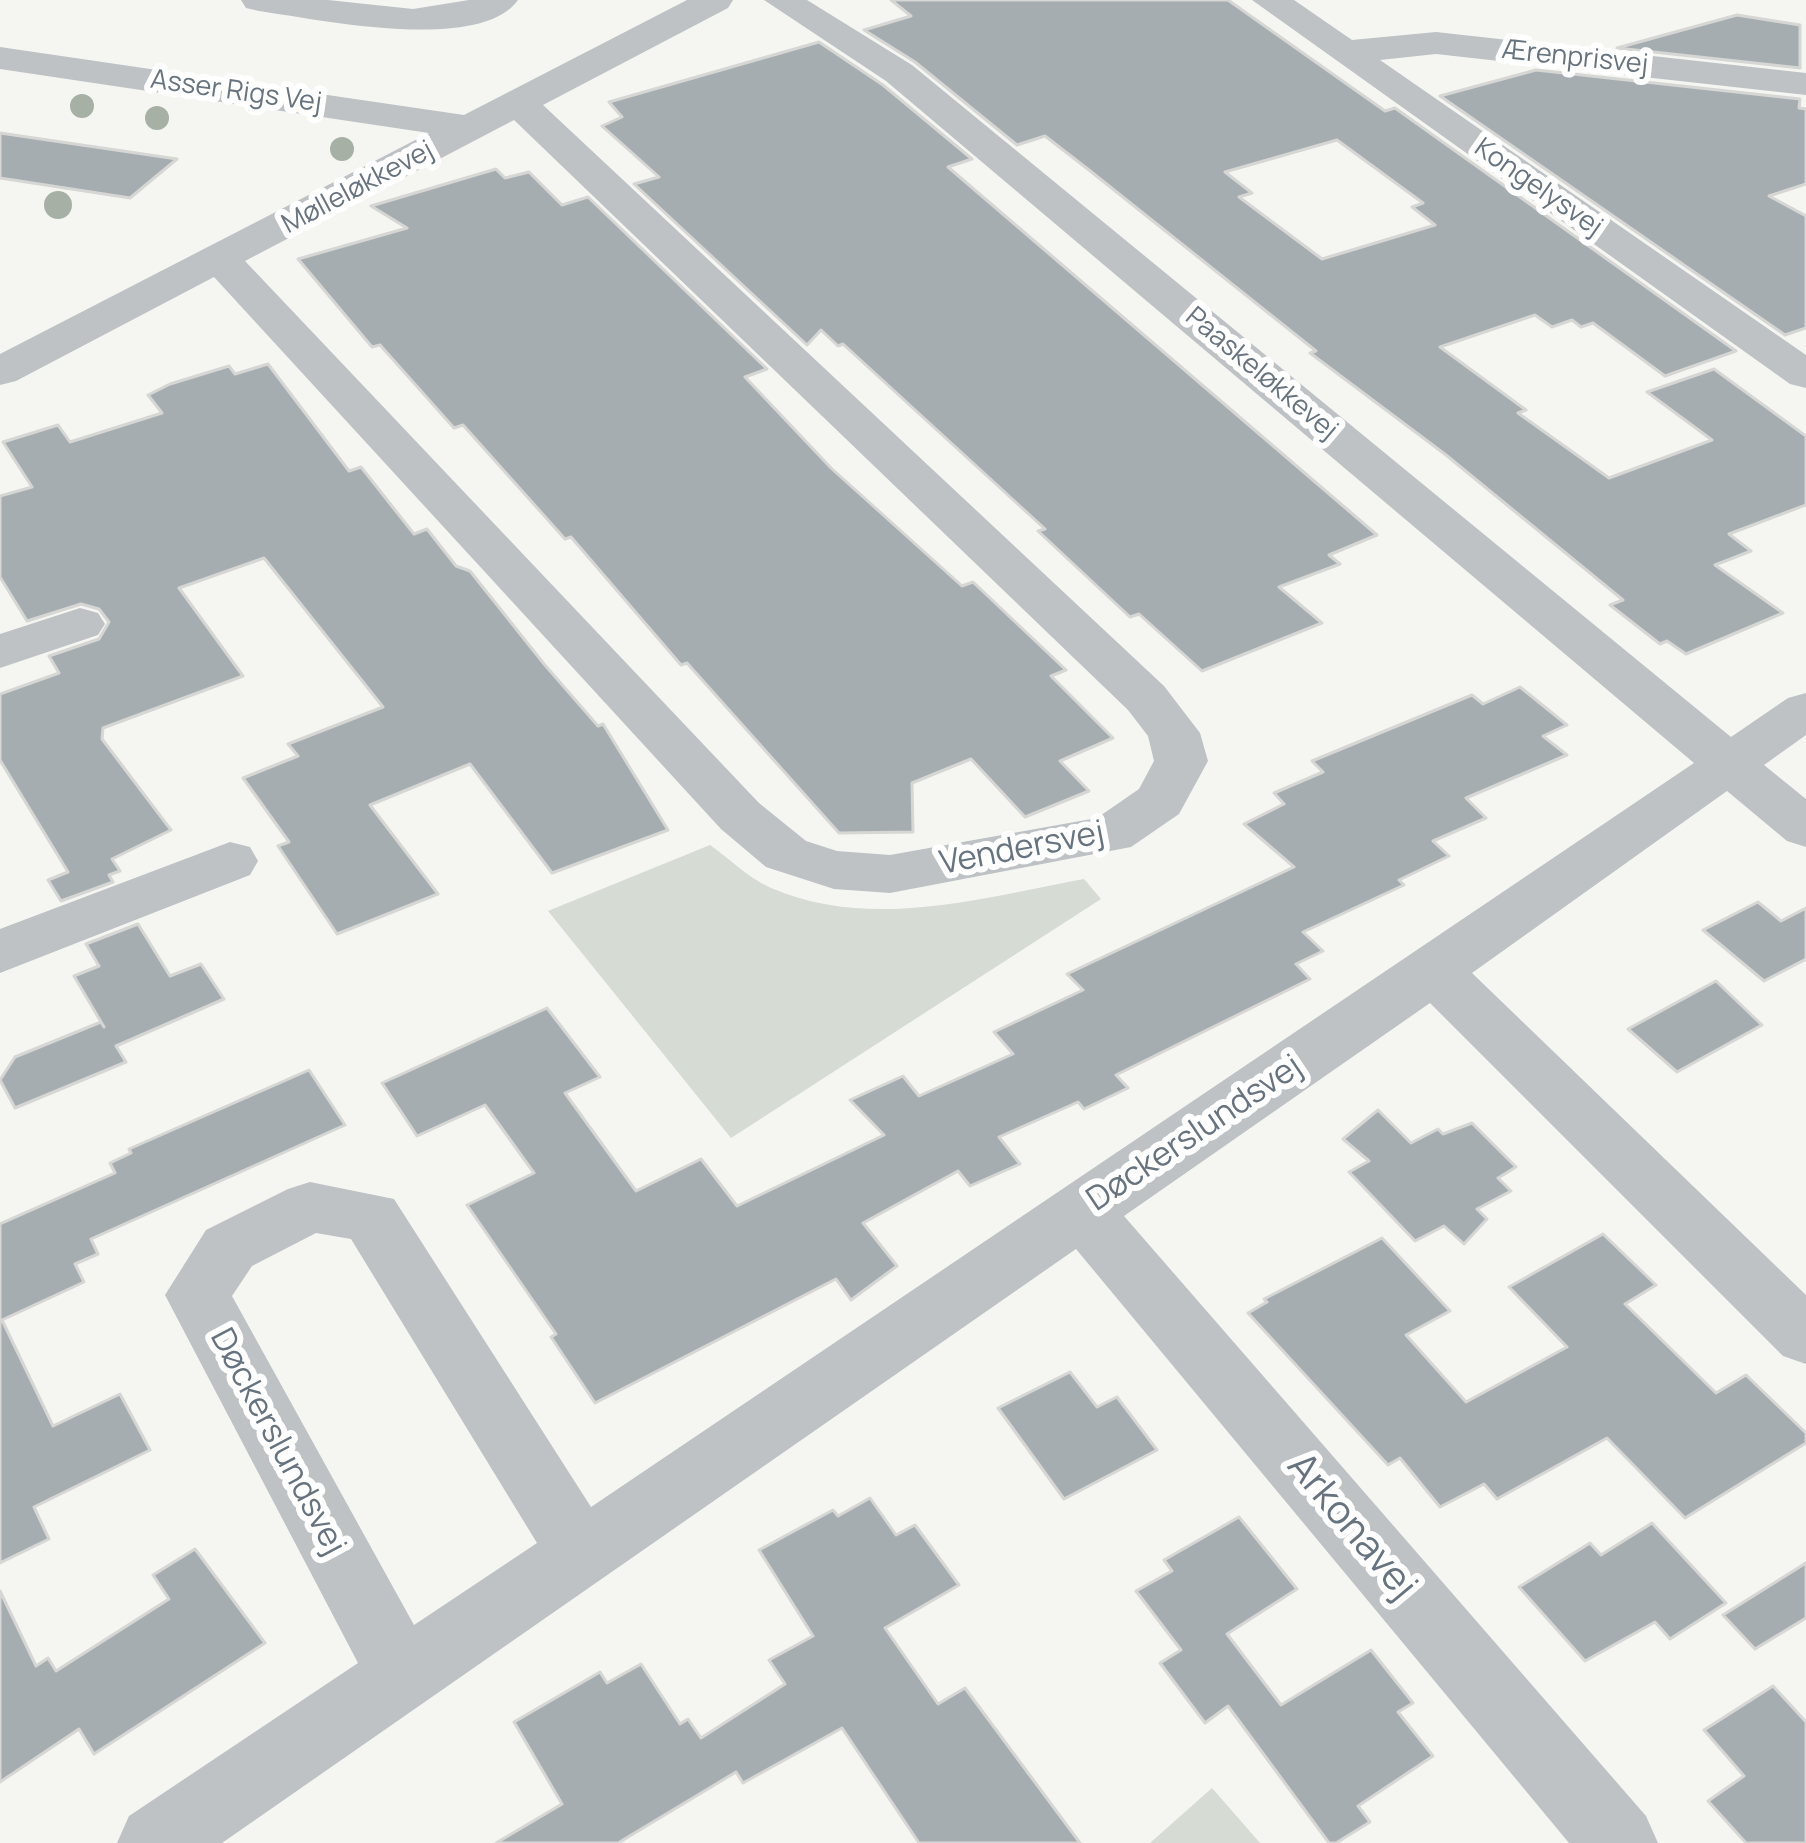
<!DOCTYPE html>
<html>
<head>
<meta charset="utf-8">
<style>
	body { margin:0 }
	canvas { display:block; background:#f5f5f2 }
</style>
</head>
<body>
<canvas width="1806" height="1843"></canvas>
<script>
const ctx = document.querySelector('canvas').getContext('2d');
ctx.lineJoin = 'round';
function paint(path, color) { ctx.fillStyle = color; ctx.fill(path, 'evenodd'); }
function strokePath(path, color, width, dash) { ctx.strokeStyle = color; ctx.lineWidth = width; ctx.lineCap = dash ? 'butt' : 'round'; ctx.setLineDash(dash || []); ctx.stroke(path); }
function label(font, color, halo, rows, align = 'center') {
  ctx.font = font + ' Manrope,sans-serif'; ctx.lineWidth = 12; ctx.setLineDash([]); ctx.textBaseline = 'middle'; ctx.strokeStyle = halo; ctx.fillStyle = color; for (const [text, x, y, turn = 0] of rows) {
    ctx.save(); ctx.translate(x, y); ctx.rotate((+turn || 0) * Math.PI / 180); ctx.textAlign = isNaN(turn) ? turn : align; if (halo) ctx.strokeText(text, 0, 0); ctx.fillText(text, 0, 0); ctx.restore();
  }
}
paint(new Path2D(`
	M710 845C730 859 748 878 771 888 870 931 983 898 1084 879L1101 899 731 1138 548 911Z
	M1212 1788 1260 1843H1150Z`), '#d6dbd3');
const building = new Path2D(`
	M891 0H1228L1385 111 1395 108 1736 351 1665 376 1593 323 1581 327 1572 320 1552 327 1535 315 1440 347 1526 410 1518 413 1609 478 1712 440 1647 392 1714 369 1806 436V505L1729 534 1751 551 1715 565 1783 613 1686 654 1667 641 1660 644 1610 605 1623 600 1446 455 1310 353 1316 351 1089 170 1045 136 1017 145 915 62 864 30 911 16ZM1337 140 1423 203 1412 207 1435 225 1322 259 1239 197 1252 193 1225 172Z
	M1737 15 1800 25V68L1617 48Z
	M819 42 883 85 972 159 948 167 1377 535 1329 555 1340 564 1279 587 1322 623 1202 671 1139 614 1130 617 1038 531 1045 529 843 344 838 346 821 330 807 345 634 184 659 177 602 126 622 117 609 102Z
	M1536 70 1800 99 1799 108 1806 109V184L1769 196 1806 216V328L1785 335 1440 96Z
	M0 133 177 159 130 198 0 178Z
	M496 169 505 178 529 172 562 205 588 197 767 369 745 377 831 468 962 586 973 582 1066 670 1051 676 1113 738 1060 761 1089 791 1025 817 971 759 912 783 913 832 839 833 687 663 681 665 571 537 565 539 463 425 454 428 380 345 372 347 298 259 407 228 371 206Z
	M268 364 349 471 361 467 414 534 427 529 456 566 470 571 544 664 598 726 603 724 668 830 552 873 470 764 370 805 438 894 337 934 278 846 289 842 243 778 298 756 288 744 383 707 264 558 179 588 243 676 103 728 102 739 171 830 112 859 120 871 109 875 113 882 61 901 48 880 68 872 0 760V694L59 673 49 656 99 639 109 622 99 609 81 604 27 621 0 577V496L32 487 3 442 58 425 70 442 162 413 148 395 170 384 229 366 235 374Z
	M1520 687 1567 725 1543 736 1567 755 1466 798 1486 818 1433 841 1449 856 1399 880 1404 885 1303 932 1323 951 1296 964 1310 979 1116 1075 1128 1088 1084 1109 1078 1102 999 1137 1020 1164 970 1186 958 1171 863 1223 897 1266 851 1300 836 1279 595 1403 551 1337 556 1334 467 1205 534 1173 485 1105 417 1136 382 1083 547 1008 600 1077 565 1093 636 1191 701 1159 737 1206 884 1135 850 1100 903 1076 919 1096 1013 1054 994 1032 1083 990 1067 974 1294 867 1244 824 1284 804 1274 793 1323 772 1312 761 1472 695 1483 704Z
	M1758 902 1781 921 1806 908V959L1764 981 1703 930Z
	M138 924 170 976 201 964 224 999 116 1046 126 1062 15 1108 0 1080 15 1057 101 1022 104 1027 74 976 99 966 86 944Z
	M1716 981 1762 1025 1677 1072 1628 1029Z
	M309 1070 345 1125 91 1239 98 1254 75 1264 84 1282 2 1320 53 1426 120 1394 150 1450 34 1507 49 1539 0 1563V1224L115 1173 110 1163 131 1153 129 1149Z
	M1378 1110 1411 1143 1438 1129 1443 1134 1472 1123 1516 1167 1498 1178 1511 1191 1477 1209 1487 1219 1464 1244 1444 1226 1415 1241 1349 1172 1369 1161 1343 1139Z
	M1603 1234 1656 1285 1625 1304 1716 1393 1746 1375 1806 1433V1443L1685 1518 1607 1438 1497 1499 1484 1484 1440 1507 1400 1458 1388 1465 1248 1313 1267 1302 1264 1299 1382 1238 1450 1311 1406 1335 1466 1402 1567 1347 1509 1287Z
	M1070 1372 1097 1407 1117 1397 1157 1450 1064 1499 998 1408Z
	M870 1498 896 1535 915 1525 959 1585 885 1628 938 1704 965 1688 1080 1843H919L842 1728 743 1783 736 1772 618 1843H496L562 1804 514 1722 600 1672 607 1683 641 1664 680 1724 688 1719 701 1738 785 1684 769 1660 813 1636 759 1550 833 1510 838 1516Z
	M1239 1517 1297 1589 1227 1634 1281 1705 1371 1650 1413 1703 1398 1712 1433 1756 1358 1806 1370 1822 1336 1843H1329L1228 1706 1205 1723 1160 1663 1181 1650 1136 1591 1172 1571 1164 1560Z
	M1652 1523 1726 1603 1670 1639 1655 1622 1585 1661 1519 1587 1590 1543 1601 1555Z
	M195 1549 265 1643 94 1754 79 1729 0 1782V1591L36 1666 48 1658 56 1671 169 1599 153 1575Z
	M1806 1563V1618L1755 1649 1723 1615Z
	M1773 1686 1806 1722V1843H1746L1708 1801 1744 1776 1704 1730Z`);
paint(building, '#a6adb1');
strokePath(building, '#d6d6d4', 3);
paint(new Path2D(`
	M241 0H328L413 9 469 0H518C480 54 316 19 259 11L246 8Z
	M687 0H733L728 8 543 105 1164 686 1200 733 1208 761 1179 814 1131 847 890 893 834 889 766 867 721 829 214 277 16 381 0 385V354L429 133 0 69V47L464 115ZM514 120 1128 710 1148 736 1154 761 1139 789 1097 818 890 855 837 851 806 841 759 803 245 261Z
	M764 0H807L912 65 1731 737 1788 698 1806 693V735L1764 765 1806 799V847L1787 841 1727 791 1472 973 1806 1295V1364L1783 1356 1430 1003 1124 1216 1646 1816 1658 1843H1569L1076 1249 222 1843H117L129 1816 358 1663 165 1295 206 1230 288 1189 310 1182 394 1199 591 1507 1694 763 886 81ZM316 1233 351 1239 537 1543 414 1625 232 1296 252 1266Z
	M1252 0H1294L1352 40 1436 32 1806 73V95L1436 54 1380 60 1806 355V388L1790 384Z
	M80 608 98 613 105 624 98 635 0 668V634Z
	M230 842 250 847 258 861 250 875 0 973V929Z`), '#bec2c5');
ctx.fillStyle = '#a7b0a4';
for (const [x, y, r] of [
	[82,106,12],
	[157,118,12],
	[342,149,12],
	[58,205,14]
]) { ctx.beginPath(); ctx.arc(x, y, r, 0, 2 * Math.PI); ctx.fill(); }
label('27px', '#67747f', '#fff', [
	["Ærenprisvej",1575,58,6],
	["Asser Rigs Vej",236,92,8],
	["Mølleløkkevej",358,188,-28],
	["Kongelysvej",1538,188,35],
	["Paaskeløkkevej",1261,374,40]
]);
label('33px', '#67747f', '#fff', [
	["Vendersvej",1022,849,-11],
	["Døckerslundsvej",1195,1134,-34],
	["Døckerslundsvej",277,1442,62]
]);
label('39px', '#67747f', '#fff', [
	["Arkonavej",1351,1527,50]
]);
</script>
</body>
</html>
